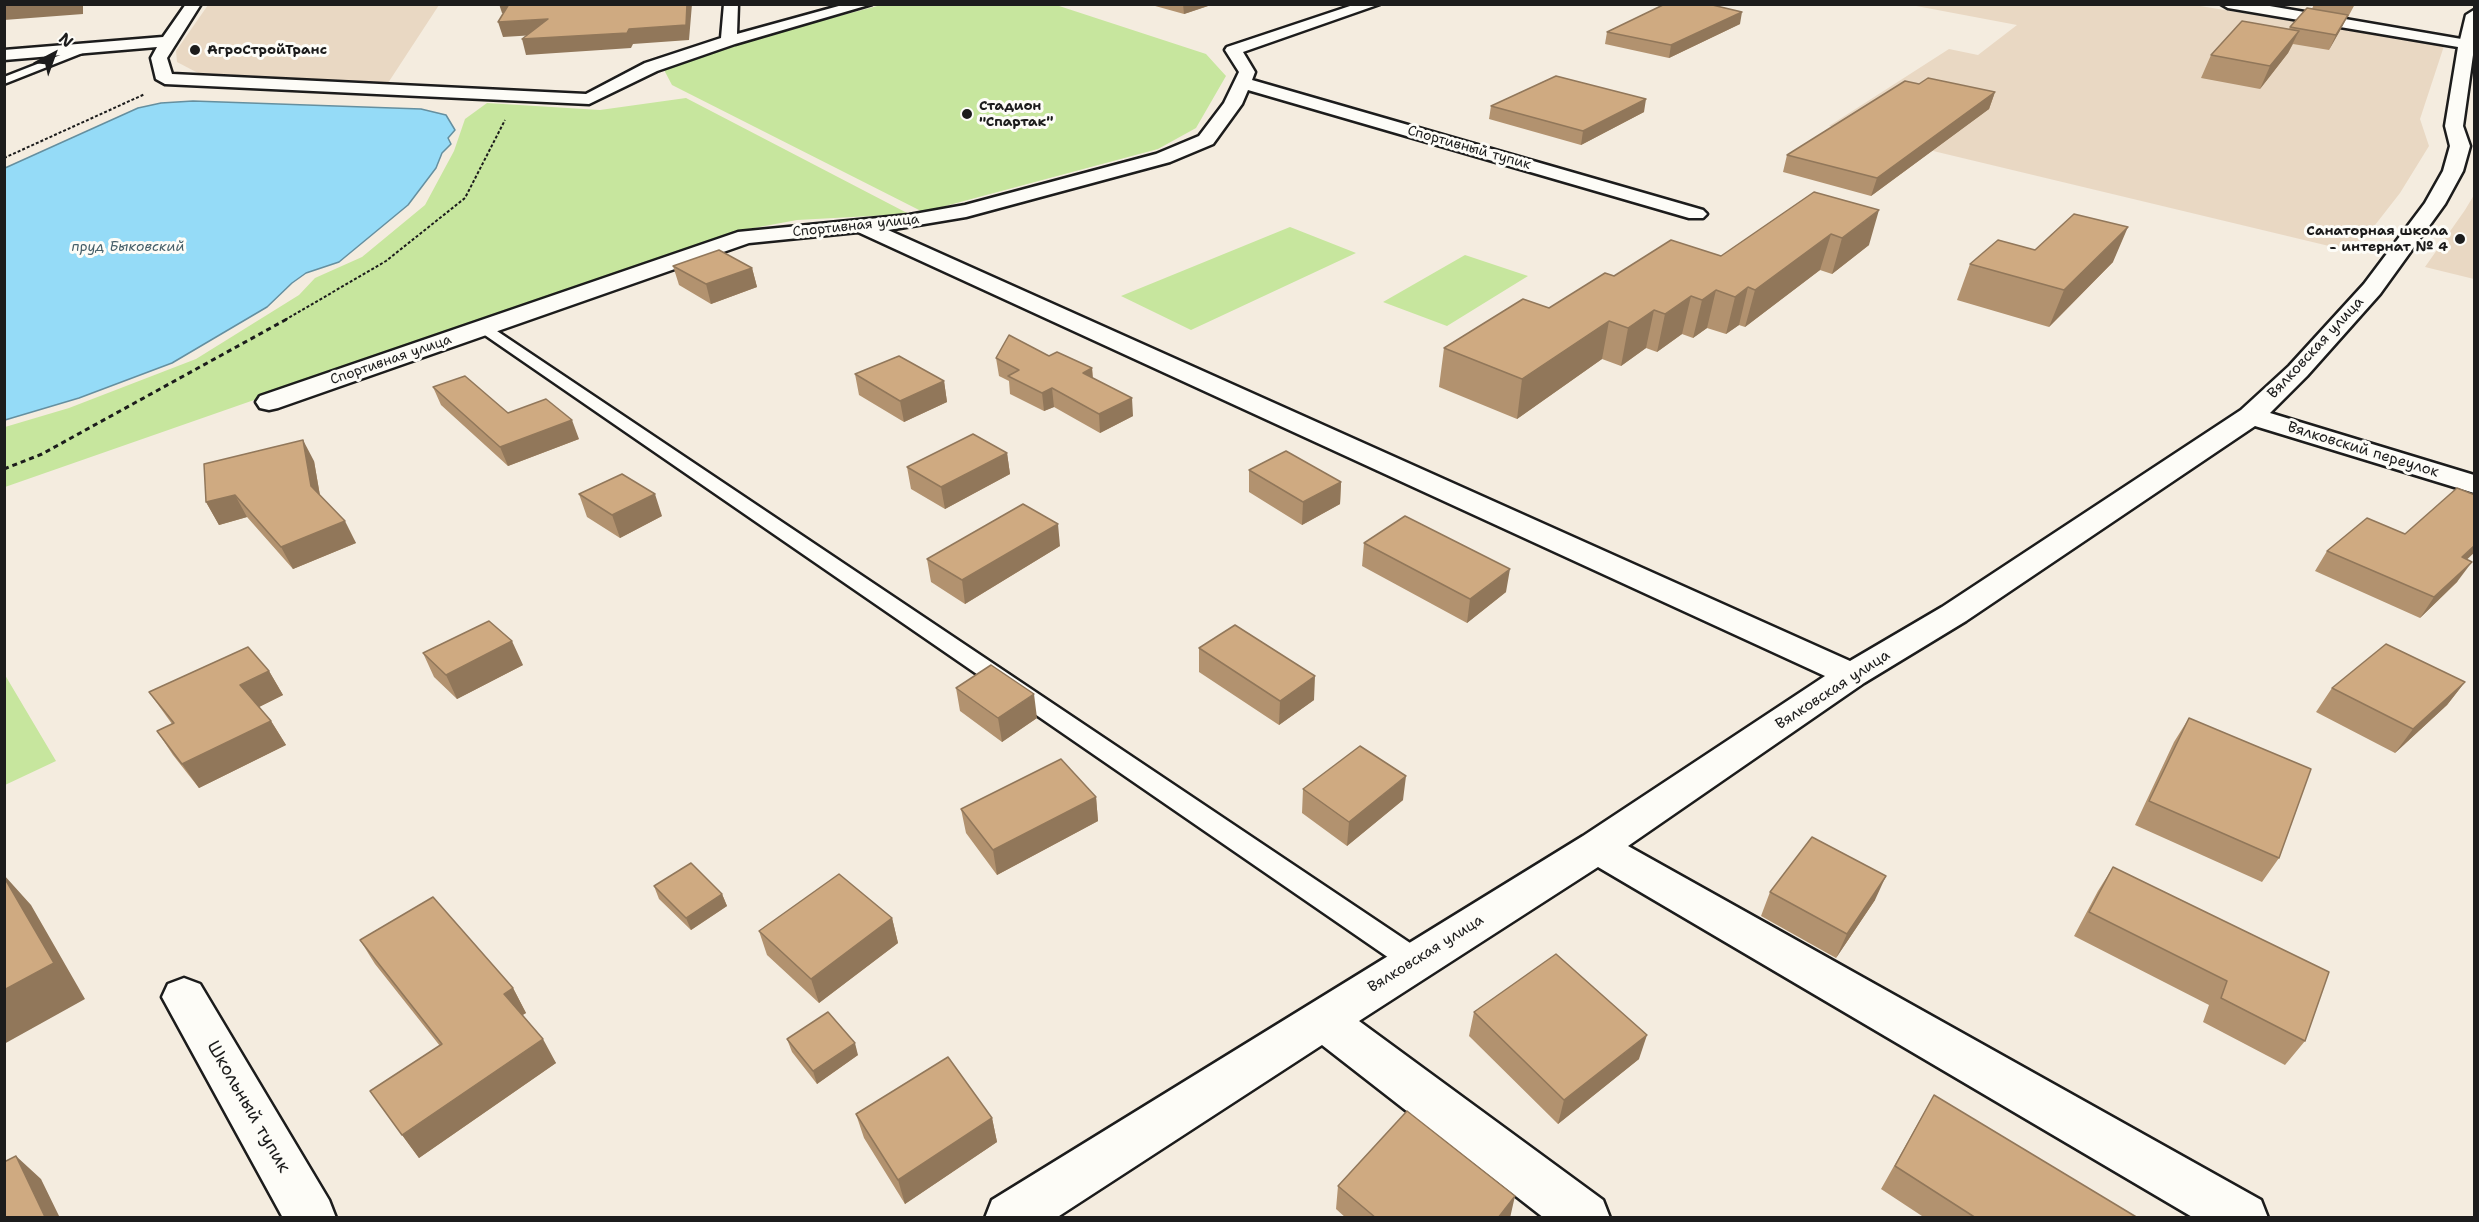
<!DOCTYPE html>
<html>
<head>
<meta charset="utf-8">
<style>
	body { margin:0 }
	#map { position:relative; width:2479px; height:1222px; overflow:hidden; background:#f4ecdf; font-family:"Shantell Sans",sans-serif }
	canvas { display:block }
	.frame { position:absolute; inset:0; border:6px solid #1c1c1c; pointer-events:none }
	.north { position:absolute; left:24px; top:24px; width:60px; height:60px; -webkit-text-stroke:4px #fdfcf7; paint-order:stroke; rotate:41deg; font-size:16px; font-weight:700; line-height:24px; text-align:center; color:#1c1c1c }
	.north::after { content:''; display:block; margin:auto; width:21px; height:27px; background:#1c1c1c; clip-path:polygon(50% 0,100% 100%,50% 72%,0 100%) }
</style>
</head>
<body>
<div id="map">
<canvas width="2479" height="1222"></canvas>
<div class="frame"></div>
<div class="north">N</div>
</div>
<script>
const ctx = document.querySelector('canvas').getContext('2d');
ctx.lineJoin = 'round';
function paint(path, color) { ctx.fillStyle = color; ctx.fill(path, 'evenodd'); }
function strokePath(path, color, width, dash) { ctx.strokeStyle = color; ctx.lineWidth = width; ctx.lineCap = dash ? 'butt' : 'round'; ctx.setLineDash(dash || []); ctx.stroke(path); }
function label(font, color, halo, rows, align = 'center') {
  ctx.font = font + ' "Shantell Sans",sans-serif'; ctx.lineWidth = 6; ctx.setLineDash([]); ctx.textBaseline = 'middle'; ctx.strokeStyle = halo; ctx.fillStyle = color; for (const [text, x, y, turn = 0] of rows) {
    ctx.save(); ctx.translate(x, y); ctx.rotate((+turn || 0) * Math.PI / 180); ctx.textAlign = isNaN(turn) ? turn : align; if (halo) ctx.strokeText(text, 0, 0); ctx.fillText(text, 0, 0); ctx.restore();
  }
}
paint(new Path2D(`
	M208 5V4L439 5 388 83 198 73 177 62 176 51Z
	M1911 5H2194L2444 46 2420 119 2429 146 2400 193 2354 252 1829 126 1949 49 1978 55 2017 25Z
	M2474 195V279L2425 267 2465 210Z`), '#e9d8c3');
paint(new Path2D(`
	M1053 4 1206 54 1226 76 1196 128 1158 149 923 212 672 85 663 68 740 42 881 5Z
	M686 98 909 214 797 220 738 231 5 487V427L69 408 196 359 299 295 315 278 362 257 425 205 454 151 465 119 487 103 600 110Z
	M1290 227 1356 253 1191 330 1121 296Z
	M1465 255 1528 276 1447 326 1383 302Z
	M5 675 56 761 5 785H4Z`), '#c7e69e');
const water = new Path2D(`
	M193 101 421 109 446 115 455 130 448 138 451 144 442 153 436 168 408 205 339 262 306 273 292 283 267 307 172 363 79 398 5 420V168L138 108 161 103Z`);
paint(water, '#95dbf7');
strokePath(water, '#658f9f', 1.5);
const service = new Path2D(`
	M86 45 91 48 90 50 4 84V77Z
	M485 323 1425 953 1429 961 1425 969 1415 972 1405 969 479 331 477 328 479 325Z`);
const minor = new Path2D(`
	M186 4H201L167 58 172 74 586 94 645 63 721 38 724 4H738L737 34 846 4H872L735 44 657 71 589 104 165 84 156 79 151 58 157 47 4 60V50L163 37Z
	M1356 4H1380L1243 52 1255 72 1252 80 1703 210 1707 214 1703 218H1689L1248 90 1242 104 1213 144 1170 162 966 217 888 230 1850 661 1942 607 2241 410 2289 366 2364 284 2425 203 2443 171 2450 146 2445 126 2458 47 2228 8 2221 4H2258L2473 41 2474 48 2463 126 2470 146 2463 171 2445 204 2380 294 2307 376 2270 413 2474 475V493L2255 426 1966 621 1864 683 1628 846 2261 1200 2268 1218H2194L1598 867 1359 1021 1603 1200 1610 1218H1544L1322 1045 1056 1218H985L992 1200 1583 836 1825 676 858 232 749 243 278 408 269 410 260 408 256 402 260 396 738 232 909 215 965 205 1156 154 1199 136 1224 103 1239 72 1225 50 1227 47Z
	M184 978 200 984 329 1200 336 1218H283L162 997 168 984Z`);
const secondary = new Path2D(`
	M2474 10V50L2461 47 2459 44 2466 15Z`);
strokePath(service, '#1c1c1c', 5);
strokePath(minor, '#1c1c1c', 5);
strokePath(secondary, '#1c1c1c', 5);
strokePath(new Path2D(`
	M4 158 145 94
	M285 320 386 261 465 198 505 120`), '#1c1c1c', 2, [3, 2]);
strokePath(new Path2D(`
	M4 469 42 454 287 319`), '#1c1c1c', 3, [5, 4]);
paint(service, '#fdfcf7');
paint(minor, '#fdfcf7');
paint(secondary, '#fdfcf7');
paint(new Path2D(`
	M1148 4H1214L1184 14Z
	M2314 4H2355L2348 17H2347L2329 50 2293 44 2288 53 2260 89 2201 78 2211 55 2289 29 2290 27 2312 9Z
	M1740 24 1669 58 1605 44 1607 32Z
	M1919 84 1995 92 1989 109 1871 196 1783 172 1787 155Z
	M1491 106 1644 112 1581 145 1489 119Z
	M1814 192 1869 245 1832 274 1820 270 1745 327 1739 325 1726 334 1707 328 1693 338 1682 334 1657 352 1646 348 1621 366 1602 359 1517 419 1439 387 1444 348 1549 308 1721 256Z
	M2035 250 2113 262 2049 327 1957 300 1970 264Z
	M673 266 752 268 757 287 711 304 679 285Z
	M996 358 1092 368 1093 378 1133 416 1100 433 1054 407 1044 411 1010 394 1009 381 999 376Z
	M855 374 944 381 947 402 904 422 859 395Z
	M433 387 508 413 579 439 508 466 441 405Z
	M1007 453 1010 474 945 509 911 489 907 467Z
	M314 461 320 495 356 543 293 569 247 517 219 525 206 502Z
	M1249 470 1341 482 1340 504 1302 525 1249 492Z
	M579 494 662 516 620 538 587 517Z
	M1364 543 1506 592 1467 623 1362 566Z
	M1060 546 965 604 931 582 927 559Z
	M2327 551 2467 560 2457 582 2420 618 2315 571Z
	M1199 648 1314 700 1279 725 1199 672Z
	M423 653 523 665 457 699 434 677Z
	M269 671 283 695 259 707 271 721 286 745 199 788 173 755 157 731 172 724 149 692Z
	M2465 682 2447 705 2395 753 2316 712 2332 688Z
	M956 688 1037 718 1002 742 960 711Z
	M2189 718 2279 858 2262 882 2135 825 2174 742Z
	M1303 789 1403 800 1347 846 1302 813Z
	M1096 797 1098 821 997 875 966 833 961 809Z
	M2113 867 2305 1041 2285 1065 2203 1022 2209 1005 2074 936 2098 891Z
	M654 886 722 894 727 906 691 930 659 899Z
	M1770 892 1875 900 1836 958 1761 916Z
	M892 918 898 943 819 1003 767 955 759 931Z
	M360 940 513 988 526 1013 522 1015 556 1063 419 1158 370 1091 440 1046 375 964Z
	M1474 1012 1639 1059 1558 1124 1469 1036Z
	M787 1039 858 1055 817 1084 792 1052Z
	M1934 1095 2138 1218H1925L1881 1189Z
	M856 1114 992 1118 997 1142 905 1204 864 1138Z
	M1338 1186 1510 1218H1346L1336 1209Z`), '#b2926f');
paint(new Path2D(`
	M12 4H83V14L4 20V5Z
	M499 4H516L518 12 502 13Z
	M687 4H692L689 40 633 44 631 48 526 55 522 39 629 29Z
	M1183 4H1214L1184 14Z
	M1742 12 1740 24 1669 58 1671 45Z
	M2348 15 2341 29 2329 50 2336 35Z
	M548 19 552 34 503 37 498 22Z
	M2299 31 2288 53 2260 89 2270 66Z
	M1995 92 1989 109 1871 196 1877 178Z
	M1646 99 1644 112 1581 145 1583 131Z
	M1879 210 1869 245 1832 274 1842 238Z
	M2128 227 2113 262 2049 327 2064 290Z
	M1831 234 1820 270 1745 327 1755 290Z
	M752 268 757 287 711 304 706 284Z
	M1748 287 1739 325 1726 334 1735 297Z
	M1716 290 1707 328 1693 338 1702 300Z
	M1691 296 1682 334 1657 352 1665 314Z
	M1654 310 1646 348 1621 366 1628 328Z
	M1609 321 1602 359 1517 419 1522 379Z
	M1092 368 1093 386 1083 373Z
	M944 381 947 402 904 422 900 401Z
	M1052 388 1054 407 1044 411 1042 393Z
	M1132 398 1133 416 1100 433 1099 414Z
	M572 420 579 439 508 466 500 447Z
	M303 440 314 461 322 508 311 486Z
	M1007 453 1010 474 945 509 941 487Z
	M1341 482 1340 504 1302 525 1303 502Z
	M655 494 662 516 620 538 612 515Z
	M235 495 247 517 219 525 206 502Z
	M345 521 356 543 293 569 281 547Z
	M1058 524 1060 546 965 604 962 580Z
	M2475 545V552L2447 578 2462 557Z
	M2472 562 2457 582 2420 618 2434 597Z
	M1510 569 1506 592 1467 623 1470 599Z
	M512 641 523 665 457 699 446 675Z
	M269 671 283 695 255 709 240 685Z
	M1315 676 1314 700 1279 725 1280 701Z
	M2465 682 2447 705 2395 753 2413 729Z
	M1034 694 1037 718 1002 742 998 718Z
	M271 721 286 745 199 788 182 764Z
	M1406 776 1403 800 1347 846 1349 822Z
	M1096 797 1098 821 997 875 993 850Z
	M4 875 31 905 85 999 4 1044Z
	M1886 876 1875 900 1836 958 1847 934Z
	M722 894 727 906 691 930 686 918Z
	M892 918 898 943 819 1003 811 979Z
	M513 988 526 1013 518 1018 504 994Z
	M1647 1035 1639 1059 1558 1124 1564 1100Z
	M543 1039 556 1063 419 1158 402 1135Z
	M855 1043 858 1055 817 1084 813 1071Z
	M992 1118 997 1142 905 1204 898 1180Z
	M16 1156 41 1179 60 1218H45Z
	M1515 1196 1510 1218H1498Z`), '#91775a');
const building = new Path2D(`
	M509 4H687L686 25 629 29 627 33 522 39 548 19 498 22Z
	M1665 4H1708L1742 12 1671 45 1607 32Z
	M2307 8 2348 15 2336 35 2290 27Z
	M2242 21 2299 31 2270 66 2211 55Z
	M1556 76 1646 99 1583 131 1491 106Z
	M1928 78 1995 92 1877 178 1787 155 1905 81 1919 84Z
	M1814 192 1879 210 1842 238 1831 234 1755 290 1748 287 1735 297 1716 290 1702 300 1691 296 1665 314 1654 310 1628 328 1609 321 1522 379 1444 348 1523 299 1549 308 1605 273 1614 276 1671 240 1721 256Z
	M2074 214 2128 227 2064 290 1970 264 1998 240 2035 250Z
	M719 250 752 268 706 284 673 266Z
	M1009 335 1049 356 1057 352 1092 368 1083 373 1132 398 1099 414 1052 388 1042 393 1008 376 1019 370 996 358Z
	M899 356 944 381 900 401 855 374Z
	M465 376 508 413 546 399 572 420 500 447 433 387Z
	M973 434 1007 453 941 487 907 467Z
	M303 440 311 486 345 521 281 547 235 495 206 502 204 464Z
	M1286 451 1341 482 1303 502 1249 470Z
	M622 474 655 494 612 515 579 494Z
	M2457 488 2475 495V545L2462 557 2472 562 2434 597 2327 551 2367 518 2405 534Z
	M1023 504 1058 524 962 580 927 559Z
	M1405 516 1510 569 1470 599 1364 543Z
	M489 621 512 641 446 675 423 653Z
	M1235 625 1315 676 1280 701 1199 648Z
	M2386 644 2465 682 2413 729 2332 688Z
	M248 647 269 671 240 685 271 721 182 764 157 731 174 723 149 692Z
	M991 665 1034 694 998 718 956 688Z
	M2189 718 2311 769 2279 858 2149 801Z
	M1360 746 1406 776 1349 822 1303 789Z
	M1061 759 1096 797 993 850 961 809Z
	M1812 837 1886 876 1847 934 1770 892Z
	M691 863 722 894 686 918 654 886Z
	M2113 867 2329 972 2305 1041 2221 998 2227 981 2089 912Z
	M839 874 892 918 811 979 759 931Z
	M4 877 54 963 4 990Z
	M433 897 513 988 504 994 543 1039 402 1135 370 1091 442 1044 360 940Z
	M1556 954 1647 1035 1564 1100 1474 1012Z
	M828 1012 855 1043 813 1071 787 1039Z
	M948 1057 992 1118 898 1180 856 1114Z
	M1934 1095 2138 1218H1976L1895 1166Z
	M1407 1111 1515 1196 1498 1218H1376L1338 1186Z
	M16 1156 45 1217V1218H4V1162Z`);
paint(building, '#cfaa81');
strokePath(building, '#91775a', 1.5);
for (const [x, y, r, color] of [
	[195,50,6,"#1c1c1c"],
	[967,114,6,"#1c1c1c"],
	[2460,239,6,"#1c1c1c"]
]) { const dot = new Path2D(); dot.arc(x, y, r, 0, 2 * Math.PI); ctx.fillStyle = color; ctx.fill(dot); strokePath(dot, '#fdfcf7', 2); }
label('bold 14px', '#1c1c1c', '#fdfcf7', [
	["АгроСтройТранс",207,50],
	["Стадион",979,106],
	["\"Спартак\"",979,122],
	["Санаторная школа",2448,231,"right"],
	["- интернат № 4",2448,247,"right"]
], 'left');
label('14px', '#1c1c1c', '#fdfcf7', [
	["Спортивный тупик",1469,148,16],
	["Спортивная улица",856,226,-6],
	["Спортивная улица",391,360,-19]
]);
label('italic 14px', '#465f69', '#fdfcf7', [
	["пруд Быковский",128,247]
]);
label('15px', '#1c1c1c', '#fdfcf7', [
	["Вялковская улица",2316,348,-47],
	["Вялковский переулок",2363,450,17],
	["Вялковская улица",1833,690,-33],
	["Вялковская улица",1426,954,-32]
]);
label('18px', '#1c1c1c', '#fdfcf7', [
	["Школьный тупик",248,1107,60]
]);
</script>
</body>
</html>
